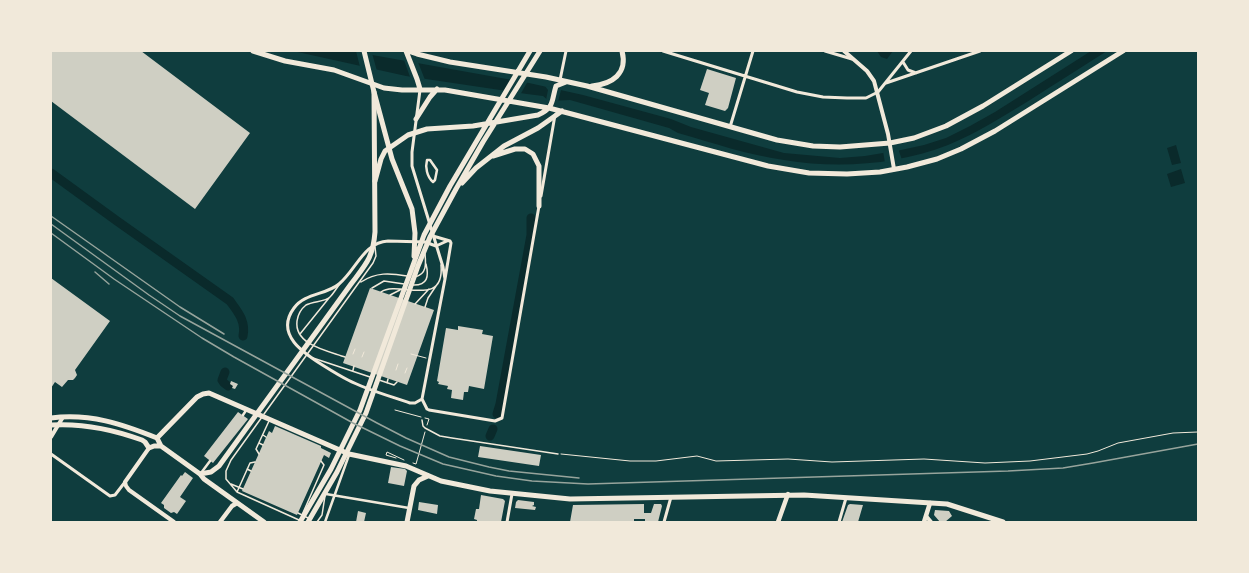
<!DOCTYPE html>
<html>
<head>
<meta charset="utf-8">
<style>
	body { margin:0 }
	#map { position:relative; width:1249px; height:573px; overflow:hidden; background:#0f3d3e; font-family:Georgia,serif }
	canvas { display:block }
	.frame { position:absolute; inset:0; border:52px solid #f1e9da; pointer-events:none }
</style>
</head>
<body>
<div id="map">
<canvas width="1249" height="573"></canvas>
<div class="frame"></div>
</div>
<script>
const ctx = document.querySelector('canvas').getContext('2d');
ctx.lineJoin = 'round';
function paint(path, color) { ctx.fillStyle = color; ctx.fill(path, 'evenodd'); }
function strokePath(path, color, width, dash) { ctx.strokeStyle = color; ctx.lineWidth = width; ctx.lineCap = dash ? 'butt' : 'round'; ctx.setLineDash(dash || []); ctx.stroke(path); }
paint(new Path2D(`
	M293 51H350L529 83 583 95 671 119 691 127 784 153 840 158 865 156 901 150 924 145 946 138 970 126 995 112 1091 51H1107C1082 67 1056 83 1030 100 1004 116 977 133 948 145 896 165 838 169 784 160 748 155 713 143 678 133L669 128 570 100 549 101 543 96 527 94 406 76Z
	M877 51H893L887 59 881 57Z
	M1176 145 1181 163 1172 165 1167 148Z
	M1181 169 1185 183 1171 187 1167 174Z`), '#0a2a2b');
paint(new Path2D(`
	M356 51 372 53 377 71 360 67Z
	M404 60 418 62 425 80 410 77Z
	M511 78 528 81 520 95 503 92Z
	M545 86 563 89 561 90 558 102 549 103 545 101 546 100 548 90Z
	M901 148 899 151 902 160 885 163 883 151Z`), '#0f3d3e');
strokePath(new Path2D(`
	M51 173 117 221 230 301C238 312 246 321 243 336
	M225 372 222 380 224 383 228 386
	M497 414 500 404 531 235V218
	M490 436 493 429`), '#0a2a2b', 9);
paint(new Path2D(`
	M51 51H141L250 133 195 209 51 101Z
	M707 69 736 78 728 108 725 111 705 105 709 93 700 90Z
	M51 278 110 321 75 370 77 375 75 378 73 380H68L62 387 55 382 51 388Z
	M370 288 434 310 407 385 343 363Z
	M458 326 483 330 482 334 493 336 484 389 469 386 468 392H464L463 400 451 398 452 390 447 389 448 386 438 384 439 382 437 381 446 328 458 330Z
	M231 381 238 384 235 389 232 388 233 386 230 384Z
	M238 412 248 419 213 463 204 456Z
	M275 426 321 446V448L331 453 329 458 324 455 297 515 242 491 269 431 272 433Z
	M480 446 541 455 539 466 478 457Z
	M391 467 405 469 407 471 404 486 388 483Z
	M185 472 193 478 180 497 186 501 177 514 174 512 171 513 164 508V505L161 503 181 475 182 476Z
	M481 495 503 499 505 501 501 522H477V520L474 519 476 509H479Z
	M518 500 534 502V505L532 506 536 507 535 510 515 508 516 502Z
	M419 502 438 505 437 514 418 510Z
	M644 504V513H651L654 504H661L662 506 658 522H645V519H634V522H570L573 505Z
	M850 504 863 505 858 522H842L848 505Z
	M935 510 949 511 952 516 945 522H940L934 515Z
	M358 511 366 513 364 522H356Z`), '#cfcfc3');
strokePath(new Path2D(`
	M353 354 355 349
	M411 354 426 358
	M362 357 364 352
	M396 370 398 364
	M405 373 407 368
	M395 410 421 417
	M425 418 429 419 427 425
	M561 454 630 461H656L697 456 716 461 788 459 832 462 924 459 985 463 1030 461 1087 454 1098 451 1118 443 1173 433 1198 432
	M396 458 386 455 387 452 404 460
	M413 463 416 464 425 432`), '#f1e9da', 1);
strokePath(new Path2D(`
	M415 277C427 274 426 264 425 254
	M361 282C376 272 390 273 407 276
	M339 285C336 289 333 294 330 297 325 302 313 301 306 305 301 309 298 314 297 321 294 345 328 351 345 357
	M412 285C428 286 429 276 426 264
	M372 288 384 281 404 284
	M381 292C398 280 445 309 441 265
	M390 295 400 290
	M415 304 429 289
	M425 307 428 298 436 286
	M300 334 329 298
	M313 358 370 377
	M353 370 354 366
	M379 380 394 385 397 382
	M387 383 388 379
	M264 414 373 263 376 256 375 247
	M262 417 231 460 226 471V479L237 492 299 520
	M422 420 423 426 425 428 440 436 452 438 558 454
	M263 435 266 437
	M259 443 263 445
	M259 454 256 449 269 421
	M247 469 251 471
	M231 484 243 489
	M237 492 250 463 255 462
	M298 513 308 518
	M302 515 324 465 321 461
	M317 522 322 515 325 496`), '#f1e9da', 1.5);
strokePath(new Path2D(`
	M427 160H430L437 170 435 180 433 182C427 177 425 167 427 160Z
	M243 415 247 409
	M201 473 210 461
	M326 494 409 508
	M325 522 349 455`), '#f1e9da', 2.5);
strokePath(new Path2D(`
	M663 51 797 92 823 97 847 98H866L878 92 911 51
	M825 51 852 59
	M903 62 908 70 916 73
	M560 80 566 51
	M886 83 980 51
	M420 90 412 152V166L443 267 445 279
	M730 127 753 51
	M541 196 555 115
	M436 246 447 241
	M422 399 427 409 429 410 495 421 502 418 539 206
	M422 399 415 403H410C390 396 367 390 348 380 340 376 332 371 324 366 305 354 274 335 294 308 305 293 326 295 339 284 356 270 364 242 388 241L425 242 436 246
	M422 399 445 279 451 243 450 241 433 236
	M51 454 110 496 115 495 125 482
	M507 522 512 494
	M664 522 671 497
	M839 522 846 498`), '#f1e9da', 3);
strokePath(new Path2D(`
	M844 51 867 71 874 81 888 134 894 169
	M51 437 63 417
	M149 448 125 482 126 486 129 490 174 522
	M926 516 931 522`), '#f1e9da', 4);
strokePath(new Path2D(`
	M220 522 232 506 237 503
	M778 522 788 494
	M924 522 930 503`), '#f1e9da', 4.5);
strokePath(new Path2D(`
	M51 418C90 413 122 424 157 438L161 446 200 474 204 479 264 522
	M51 425C83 423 112 429 142 440L145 442 149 448 154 446H161
	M157 438 197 397 203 394 209 393 349 454 406 466 441 481 490 491 570 499 804 495 947 504 1003 522
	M200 474 211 472 219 466 351 284C366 264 373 258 375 232L374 92 364 51
	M407 522 414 486 419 480 428 476`), '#f1e9da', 5);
strokePath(new Path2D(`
	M253 51 285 61 334 70 384 88 402 90H445L549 108 768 166 809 173 847 174 880 172 907 167 937 159 961 149 995 131 1123 51
	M406 51 417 79 420 89
	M408 51 417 54 450 62 546 77 587 86 777 140 813 146 840 147 890 143 914 138 946 126 983 106 1071 51
	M592 86C612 84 628 74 622 51
	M374 92 392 159 412 209 415 233 414 256
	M416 119 430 97 437 89
	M493 156 515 149H525L533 154 539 166V206
	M375 181 381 159 385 151 408 135 427 129 473 126 538 115C555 107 551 102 556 86L566 82
	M462 183 476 168 504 146 538 128 562 111
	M300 522 331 469 360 410 424 235 450 186 530 51
	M308 522 337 472 366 413 418 266 430 237 456 189 483 142 540 51`), '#f1e9da', 5);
strokePath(new Path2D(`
	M51 216 180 307 224 334
	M51 224 149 295 180 316 377 423 406 438 449 457 489 467 509 471 579 478
	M51 233 114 279 202 338 234 357 353 423 400 446 443 464 496 476 532 481 588 484 1008 471 1063 468 1093 463 1198 444
	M95 272 109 284`), '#97a49c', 1.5);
</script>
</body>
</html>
